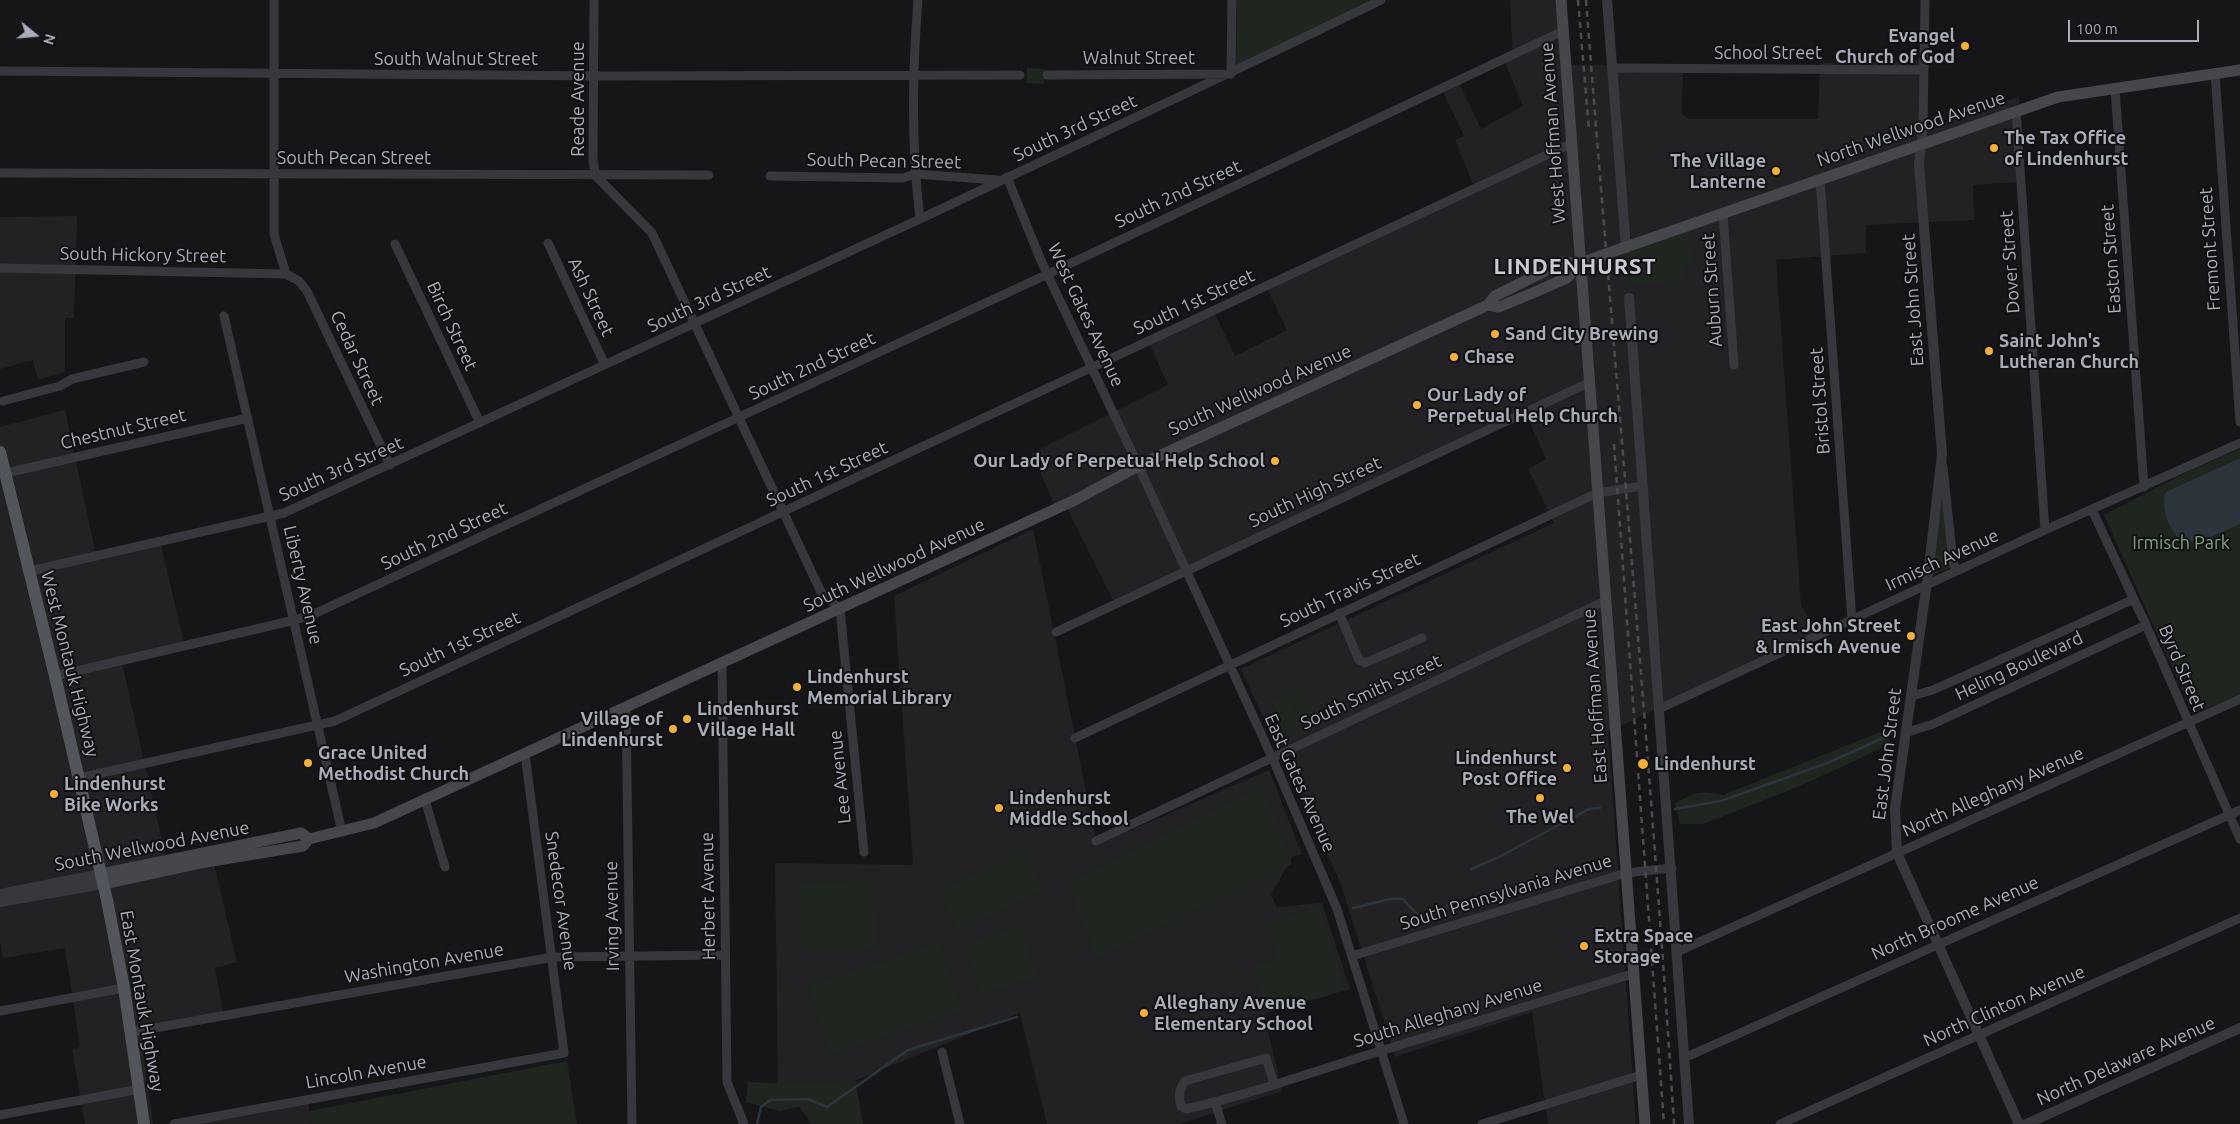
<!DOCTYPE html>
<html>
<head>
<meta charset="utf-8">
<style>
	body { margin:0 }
	#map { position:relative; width:2240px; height:1124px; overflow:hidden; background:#161618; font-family:Ubuntu,sans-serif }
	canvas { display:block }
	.north { position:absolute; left:10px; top:10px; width:50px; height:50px; -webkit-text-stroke:4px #111113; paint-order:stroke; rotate:107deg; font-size:14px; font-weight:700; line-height:20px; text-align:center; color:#a8adb8 }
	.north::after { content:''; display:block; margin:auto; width:18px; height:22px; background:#a8adb8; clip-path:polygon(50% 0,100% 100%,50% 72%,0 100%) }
	.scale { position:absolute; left:2068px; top:20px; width:131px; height:22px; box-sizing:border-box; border:2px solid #a8adb8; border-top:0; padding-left:6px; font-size:15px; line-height:18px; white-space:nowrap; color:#a8adb8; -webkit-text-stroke:4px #111113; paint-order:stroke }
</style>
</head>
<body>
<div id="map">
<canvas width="2240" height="1124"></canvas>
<div class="north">N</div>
<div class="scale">100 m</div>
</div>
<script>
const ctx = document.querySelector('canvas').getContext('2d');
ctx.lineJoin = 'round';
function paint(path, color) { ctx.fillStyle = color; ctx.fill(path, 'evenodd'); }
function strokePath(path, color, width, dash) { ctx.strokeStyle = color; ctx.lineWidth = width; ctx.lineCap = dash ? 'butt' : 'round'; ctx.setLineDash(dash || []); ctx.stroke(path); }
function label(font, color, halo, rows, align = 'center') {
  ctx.font = font + ' Ubuntu,sans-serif'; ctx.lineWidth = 4; ctx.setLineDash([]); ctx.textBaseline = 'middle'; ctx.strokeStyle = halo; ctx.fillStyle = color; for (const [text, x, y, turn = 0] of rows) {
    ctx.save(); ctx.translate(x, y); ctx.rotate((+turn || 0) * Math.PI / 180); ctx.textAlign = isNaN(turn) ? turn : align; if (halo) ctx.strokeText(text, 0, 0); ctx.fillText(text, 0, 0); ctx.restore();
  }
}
paint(new Path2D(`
	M1510 0H1558L1562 65 1683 64 1682 114 1689 119H1818L1820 63 1920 60V130L2019 97V182L1973 185 1974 220 1866 225V253L1776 260 1801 605 1816 633 1608 732 1636 1124H1548L1532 1012 1395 1057 1341 884 1241 669 1554 523 1528 469 1546 459 1526 414 1116 606 1067 508 1057 511 1032 453 1168 385 1149 343 1214 312 1235 356 1287 330 1267 288 1476 191 1455 140 1464 136 1442 90 1459 83 1481 129 1523 106 1505 62 1513 59Z
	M77 216 74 318H65V372L38 380 33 360 0 369V217Z
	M65 410 97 560 161 545 184 643 121 658 169 872 214 864 237 962 215 968 223 1012 140 1028 153 1124H85L72 1049 80 1047 65 948 3 958 0 941V427Z
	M1033 529 1097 845 1269 770 1302 854 1292 857 1271 895 1277 907 1322 903 1350 989 1264 1014 1282 1091 1179 1124H1047L1020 1013 837 1088 778 1087 775 863 913 865 894 596Z
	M308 1103 311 1124H191Z`), '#222225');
paint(new Path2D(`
	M1237 0H1371L1236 65Z
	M1027 68 1045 69 1044 84 1027 83Z
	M1689 227 1692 265 1683 266V281L1629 286 1626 249Z
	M2240 449V694L2193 714 2104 515 2189 471Z
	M1943 500 1950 568 1932 575 1941 503Z
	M1304 686 1319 718 1303 725 1289 694Z
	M1287 694 1301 726 1286 733 1271 702Z
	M1885 730 1891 744 1800 786 1703 824H1680L1675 803C1696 792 1700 790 1723 795Z
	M1260 788 1278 826 1292 864 1097 958 1067 884Z
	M1024 852 1028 853 1043 886 1042 891 959 929 955 927 940 894 941 890Z
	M874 881 876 950 800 952 798 883Z
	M1320 906 1345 987 1271 1011 1265 1008 1253 967 1278 959 1267 923Z
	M1021 926 1037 977 981 995 965 944Z
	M940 943 962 1011 830 1054 808 986Z
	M567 1061 577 1124H311L309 1111Z
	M855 1078 863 1124H812L799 1107 779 1111 746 1102 748 1082 828 1085Z`), '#1e261f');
paint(new Path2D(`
	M2240 458V524L2198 543C2191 542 2184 541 2178 537 2168 528 2160 504 2166 492Z`), '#2c353c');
strokePath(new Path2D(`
	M1675 809 1721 801 1830 762 1896 732
	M1471 869 1497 858 1589 809 1600 808
	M1353 908C1370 905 1387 897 1403 899L1417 914 1423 916 1452 904
	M757 1124 761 1107 770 1100 808 1099 827 1107 908 1050 1017 1017`), '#2c353c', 2.5);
strokePath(new Path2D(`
	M274 0V234L286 274
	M594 0 593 161 596 176 652 233 821 592 840 609 864 852
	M918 0C912 74 911 146 920 219
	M1612 68 1924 70
	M0 71 602 76 1020 75
	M2215 73 2240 422
	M1047 75 1231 74 1232 0
	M2115 89 2144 487
	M2016 111 2045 530
	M1921 144 1923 129 1925 0
	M0 173 709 175
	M770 176 903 178 915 174 998 180
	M1007 177 1042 263 1138 465 1275 764 1337 909 1404 1124
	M1820 179 1852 620
	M1723 214 1734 365
	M548 243 605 365
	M395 244 480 423
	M0 268 286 274 299 281 307 291 390 465
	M224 316 342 832
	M3 401 60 386 72 379 144 362
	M1943 467 1953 562 1957 571
	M6 473 248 418
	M2092 510 2146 625 2240 839
	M30 571 284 513 920 219C1073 146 1228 75 1381 0
	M1339 613 1359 660 1365 663 1422 638
	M1056 632 1588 383
	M722 664 727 1082 744 1124
	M55 676 295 620 316 613 1048 274 1563 31
	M1911 696 1933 690 2132 600
	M626 707 632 1124
	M1659 709 2045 530 2240 443
	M1905 733 1933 724 2146 625
	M1075 738 1597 493 1643 486
	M79 778 335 721 1570 144
	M425 800 445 867
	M1096 841 1605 601
	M1677 952 2240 699
	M1352 956 1626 873 1672 868
	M0 1011 124 988
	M132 1032 553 957 725 955
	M942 1052 960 1124
	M1684 1058 2240 810
	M1274 1084 1266 1058 1185 1081C1179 1090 1178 1096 1181 1106L1186 1109C1246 1095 1305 1075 1364 1056 1453 1029 1543 1001 1632 974
	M1215 1102 1222 1124
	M0 1115 140 1089
	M174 1124 564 1053 525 754
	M1482 1124 1641 1075
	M1780 1124 2240 918`), '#37383d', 9);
strokePath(new Path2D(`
	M1607 0 1626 248
	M1921 144 1919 164 1942 454 1928 575 1895 809 1897 853 2019 1124
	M1629 298 1689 1124
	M0 894 101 874
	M0 902 103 884
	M2026 1124 2240 1028`), '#37383d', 10);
strokePath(new Path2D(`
	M1561 0 1645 1124
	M1488 305 1499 307 1528 295 1567 278 1579 264 1603 255 2058 97 2240 70
	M101 874 301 833 309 839
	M103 884 200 863 303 846 309 839 374 823 1075 500 1146 462 1488 305 1495 296 1563 262 1579 264`), '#45474d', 11);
strokePath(new Path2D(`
	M0 452 55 676 107 900 124 988 144 1124`), '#53555c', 12);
strokePath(new Path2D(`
	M1578 0 1589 130
	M1586 0C1615 375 1650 749 1674 1124
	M1614 444 1664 1124`), '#4a4c52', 2.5, [6, 5]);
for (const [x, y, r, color] of [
	[1965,46,5,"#f2b134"],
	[1994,148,5,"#f2b134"],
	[1776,171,5,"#f2b134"],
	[1495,334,5,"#f2b134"],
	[1989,351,5,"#f2b134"],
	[1454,357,5,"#f2b134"],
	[1417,405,5,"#f2b134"],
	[1275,461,5,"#f2b134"],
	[1911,636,5,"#f2b134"],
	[797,687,5,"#f2b134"],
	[687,719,5,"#f2b134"],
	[673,729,5,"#f2b134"],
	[308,763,5,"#f2b134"],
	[1643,764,6,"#f2b134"],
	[1567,768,5,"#f2b134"],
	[54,794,5,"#f2b134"],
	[1540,798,5,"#f2b134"],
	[999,808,5,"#f2b134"],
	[1584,946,5,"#f2b134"],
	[1144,1013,5,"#f2b134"]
]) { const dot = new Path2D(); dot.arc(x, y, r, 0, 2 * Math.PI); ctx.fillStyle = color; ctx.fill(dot); strokePath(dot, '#111113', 2); }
label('bold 18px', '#a8adb8', '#111113', [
	["Evangel",1955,36,"right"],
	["Church of God",1955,57,"right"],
	["The Tax Office",2004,138],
	["of Lindenhurst",2004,159],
	["The Village",1766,161,"right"],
	["Lanterne",1766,182,"right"],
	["Sand City Brewing",1505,334],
	["Saint John's",1999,341],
	["Lutheran Church",1999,362],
	["Chase",1464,357],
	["Our Lady of",1427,395],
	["Perpetual Help Church",1427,416],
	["Our Lady of Perpetual Help School",1265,461,"right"],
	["East John Street",1901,626,"right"],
	["& Irmisch Avenue",1901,647,"right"],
	["Lindenhurst",807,677],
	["Memorial Library",807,698],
	["Lindenhurst",697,709],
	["Village Hall",697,730],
	["Village of",663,719,"right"],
	["Lindenhurst",663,740,"right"],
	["Grace United",318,753],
	["Methodist Church",318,774],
	["Lindenhurst",1557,758,"right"],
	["Post Office",1557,779,"right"],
	["Lindenhurst",1654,764],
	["Lindenhurst",64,784],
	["Bike Works",64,805],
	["Lindenhurst",1009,798],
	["Middle School",1009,819],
	["The Wel",1540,817,"center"],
	["Extra Space",1594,936],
	["Storage",1594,957],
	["Alleghany Avenue",1154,1003],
	["Elementary School",1154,1024]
], 'left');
label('18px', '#a8adb8', '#111113', [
	["School Street",1768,53],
	["Walnut Street",1139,58],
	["South Walnut Street",456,59],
	["Reade Avenue",578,99,-90],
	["South 3rd Street",1075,128,-25],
	["North Wellwood Avenue",1911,129,-19],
	["West Hoffman Avenue",1553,133,-94],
	["South Pecan Street",354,158],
	["South Pecan Street",884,161,1],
	["South 2nd Street",1178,194,-25],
	["Fremont Street",2210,249,-94],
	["South Hickory Street",143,255,1],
	["Easton Street",2111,259,-94],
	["Dover Street",2010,262,-94],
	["Auburn Street",1712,290,-94],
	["Ash Street",591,297,65],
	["South 3rd Street",709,299,-25],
	["East John Street",1913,300,-94],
	["South 1st Street",1194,302,-25],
	["West Gates Avenue",1086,315,65],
	["Birch Street",452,326,65],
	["Cedar Street",357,358,65],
	["South 2nd Street",812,366,-25],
	["South Wellwood Avenue",1260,390,-24],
	["Bristol Street",1820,401,-94],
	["Chestnut Street",123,429,-13],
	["South 3rd Street",341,469,-24],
	["South 1st Street",827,474,-25],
	["South High Street",1315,492,-25],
	["South 2nd Street",444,536,-25],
	["Irmisch Avenue",1942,560,-25],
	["South Wellwood Avenue",894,565,-25],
	["Liberty Avenue",303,585,77],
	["South Travis Street",1350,590,-25],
	["South 1st Street",460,644,-25],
	["West Montauk Highway",70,664,76],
	["Heling Boulevard",2019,666,-25],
	["Byrd Street",2182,668,67],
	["South Smith Street",1371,692,-25],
	["East Hoffman Avenue",1595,696,-94],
	["East John Street",1887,754,-83],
	["Lee Avenue",840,777,-96],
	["East Gates Avenue",1300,783,66],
	["North Alleghany Avenue",1993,792,-24],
	["South Wellwood Avenue",152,846,-11],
	["South Pennsylvania Avenue",1506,892,-17],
	["Herbert Avenue",708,896,-91],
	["Snedecor Avenue",561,901,82],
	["Irving Avenue",612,916,-91],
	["North Broome Avenue",1955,918,-24],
	["Washington Avenue",424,963,-10],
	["East Montauk Highway",142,1001,80],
	["North Clinton Avenue",2004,1006,-24],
	["South Alleghany Avenue",1448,1013,-17],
	["North Delaware Avenue",2126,1061,-24],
	["Lincoln Avenue",366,1072,-10]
]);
label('18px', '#7fa381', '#111113', [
	["Irmisch Park",2181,543]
]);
ctx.letterSpacing = '1px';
label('bold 22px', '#c9ccd4', '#111113', [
	["LINDENHURST",1575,267]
]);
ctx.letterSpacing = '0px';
</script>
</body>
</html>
